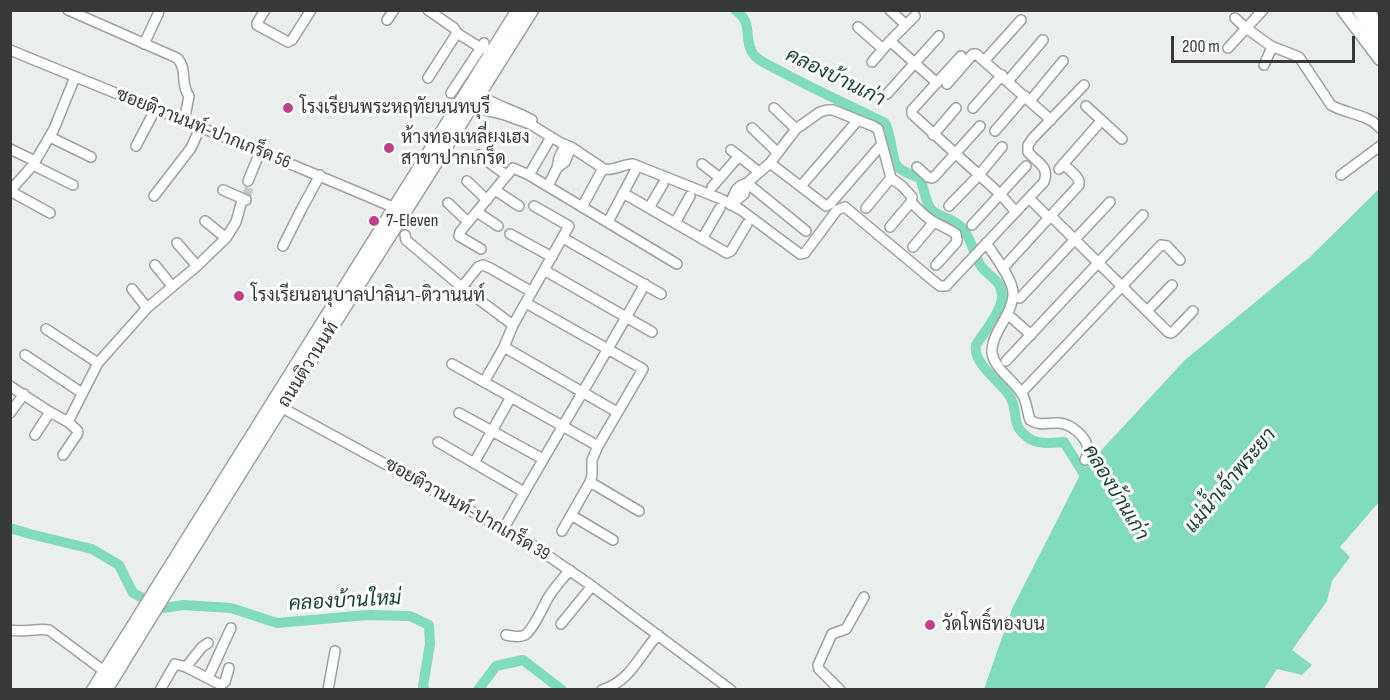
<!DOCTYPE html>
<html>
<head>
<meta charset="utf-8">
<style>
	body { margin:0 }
	#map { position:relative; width:1390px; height:700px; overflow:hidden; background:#eaeeec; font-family:"Sofia Sans Condensed",sans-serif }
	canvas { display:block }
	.frame { position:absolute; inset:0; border:12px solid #373838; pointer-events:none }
	.scale { position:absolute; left:1171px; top:36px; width:184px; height:27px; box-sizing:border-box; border:3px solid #373838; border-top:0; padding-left:8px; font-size:18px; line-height:21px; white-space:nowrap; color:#373838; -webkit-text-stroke:4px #fff; paint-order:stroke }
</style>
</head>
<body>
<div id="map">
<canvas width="1390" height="700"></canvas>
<div class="frame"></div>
<div class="scale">200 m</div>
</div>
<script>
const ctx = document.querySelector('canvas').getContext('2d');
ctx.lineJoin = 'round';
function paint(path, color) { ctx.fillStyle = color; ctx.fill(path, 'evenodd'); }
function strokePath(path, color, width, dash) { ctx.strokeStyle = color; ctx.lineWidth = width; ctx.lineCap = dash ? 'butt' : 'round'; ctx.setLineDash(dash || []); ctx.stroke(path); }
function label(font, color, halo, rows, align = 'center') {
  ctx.font = font + ' "Sofia Sans Condensed",Sarabun,sans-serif'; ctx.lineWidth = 6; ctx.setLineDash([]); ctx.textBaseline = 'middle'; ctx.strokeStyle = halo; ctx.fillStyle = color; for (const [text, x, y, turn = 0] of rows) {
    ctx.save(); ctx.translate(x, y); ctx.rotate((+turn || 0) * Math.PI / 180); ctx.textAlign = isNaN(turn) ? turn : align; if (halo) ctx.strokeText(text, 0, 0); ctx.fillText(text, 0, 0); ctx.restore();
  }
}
paint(new Path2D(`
	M1379 189V502L1340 547 1350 557 1332 581 1327 601 1292 650 1312 665 1302 675 1277 669 1264 689H984L1012 609 1082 471 1185 360 1310 257Z`), '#81dcbb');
strokePath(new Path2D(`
	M735 10C755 23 742 40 754 55 761 63 773 67 782 72 815 90 851 106 885 123 892 135 891 158 897 166 902 172 913 175 920 178 924 187 925 202 931 209 938 217 951 218 959 225 971 235 973 254 981 266 989 277 1002 280 1002 296 1002 311 984 332 976 345 972 363 1000 381 1009 395 1020 411 1009 423 1027 437 1037 445 1052 443 1064 442L1089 482
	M10 528 30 534 92 549 119 565 133 593 163 608 184 605 231 608 277 623 368 615 410 616 429 625 430 644 423 686 425 690
	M478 690 496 666 523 660 562 690`), '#81dcbb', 10);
strokePath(new Path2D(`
	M247 195 249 188`), '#c6cac8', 9, [9, 4.5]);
const minor = new Path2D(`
	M68 10 177 58C188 69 180 85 189 96L184 122
	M265 10 257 23V25L288 42 292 40 311 10
	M428 10 454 28 457 33 481 48 487 49 492 52
	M890 10 906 25
	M1235 18 1246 28 1271 46 1299 57 1331 105C1346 114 1368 114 1380 128
	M387 20 394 10
	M858 27 883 49
	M890 41 937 83
	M144 44 158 14 159 10
	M1228 48 1263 10
	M10 50C138 103 268 153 395 208
	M961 56 912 110V114L1000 194 1016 212
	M985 60 1021 20
	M872 62 890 41 915 16
	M1264 65 1272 47
	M428 78 457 33
	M1008 81 1043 40
	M947 84 973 54H976L1051 120
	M451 93 484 43
	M887 94 939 36
	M480 95C495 106 515 110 532 120
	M1030 101 1063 61
	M1086 106 1122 139
	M472 107 505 115 530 124 561 143 571 147 604 169C614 171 623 164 633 164L721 199 741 210 800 254 805 253 837 210 845 207 936 283 940 286H946L1044 182C1050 166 1037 163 1028 152V145L1033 138 1084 85
	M774 108 796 129
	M973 108 1002 75
	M752 128 778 153
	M995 131 1025 96
	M933 135 956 108
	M50 137 91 157
	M136 146 155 110
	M10 149 35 161
	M731 150 759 172
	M479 155 506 175
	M770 163 826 206 830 204 882 144
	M702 164 720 178
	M33 165 73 185
	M917 167 928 177 932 178 935 176 980 126
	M557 168 565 162 571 147
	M1059 169 1101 121
	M529 175 551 137
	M1341 175 1380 146
	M248 181 260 152
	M467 181 487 200
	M747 183 806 231
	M548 186 557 168 559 158 562 151 571 147
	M801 186 858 120
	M712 187 739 156
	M223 190 246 200
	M495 190 519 206
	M10 191 33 165 54 129 75 77
	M10 191 50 213
	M623 193 727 253 731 251 747 224
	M154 196 191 148 200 128
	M1029 198 1049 218 1054 219 1168 332 1171 333 1174 331 1193 311
	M448 203 468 222
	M731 205 732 199 736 190 740 186 747 183 770 163 796 129 820 112 827 110H833L873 126 878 129 891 178 902 186 912 197 911 202C918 209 925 217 934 222 941 226 949 229 956 234L957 240 956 243 936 265
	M731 205 744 194 747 183
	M949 206 979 175 1002 147
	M582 207 601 172
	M649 208 663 184
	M866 208 891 178
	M477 212 498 226
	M205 221 226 238
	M608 222 635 171
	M675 223 690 196
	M972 225 1026 166
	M890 227 911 202
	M510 234 552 257
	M405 235 406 240 458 284 513 325
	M563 238 661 294
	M702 239 720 208
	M177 243 197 266
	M986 243C994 255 1012 278 1013 292 1014 305 1004 320 998 331 995 337 991 345 992 353 995 370 1014 380 1022 394 1027 401 1027 412 1030 420 1041 427 1047 422 1059 423 1071 424 1088 437 1088 451 1088 453 1086 458 1085 460
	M283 246 301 210 320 175
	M913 247 934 222
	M481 249 459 236 460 232 513 168 529 175 677 264
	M155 265 172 286
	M1003 268 1079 185C1081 177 1069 170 1063 164
	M544 270 652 332
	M462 287 478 267 483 265 490 268 532 292
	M132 289 147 308
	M1020 298 1110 202
	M526 303 643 369 598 446 592 460V476L590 482 562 531
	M1147 311 1172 285
	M1012 318 1031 335
	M46 329 98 363
	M504 347 617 412
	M25 355 82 393
	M1006 361 1143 215
	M452 364 598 446
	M484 382 504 347 513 325 569 226 534 206
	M10 386 50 412 68 422 98 363 147 308 197 266 226 238 236 222 241 204
	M1021 393 1161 245 1167 246 1180 260
	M277 405 528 542 592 586 731 690
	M10 413 24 394
	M459 413 543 459
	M35 435 50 412
	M438 442 524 492
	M63 455 78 433 77 430 68 422
	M474 463 511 397
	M590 482 639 511
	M571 515 613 540
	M504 528C550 446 599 366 645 284
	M561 624 592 586
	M10 630C24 633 35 628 49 630L104 671
	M506 635C512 636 519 638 525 635 533 630 543 607 548 598 554 588 562 579 570 570
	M186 667 221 685 225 682 229 668
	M208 678 231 628
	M160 690 175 664 186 667 202 647 208 643
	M328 690 335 651
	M602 690C632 680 638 656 658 635
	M840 690 819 669 818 665 832 634 846 629 864 597`);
const major = new Path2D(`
	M1343 10 1380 59
	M1359 10 1373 32
	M1365 10 1380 25
	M1362 28 1380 43
	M93 690 518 10
	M106 690C245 461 390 237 532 10`);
strokePath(minor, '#9ea1a0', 12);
strokePath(major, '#9ea1a0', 15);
strokePath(minor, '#fff', 9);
strokePath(major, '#fff', 12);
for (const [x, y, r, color] of [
	[288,108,6,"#c0408a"],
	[389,148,6,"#c0408a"],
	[374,221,6,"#c0408a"],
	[239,296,6,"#c0408a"],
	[930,625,6,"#c0408a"]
]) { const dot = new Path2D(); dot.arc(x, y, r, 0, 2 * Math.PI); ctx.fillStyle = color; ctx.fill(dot); strokePath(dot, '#fff', 2); }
label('18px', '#373838', '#fff', [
	["โรงเรียนพระหฤทัยนนทบุรี",300,108],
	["ห้างทองเหลี่ยงเฮง",401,138],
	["สาขาปากเกร็ด",401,159],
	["7-Eleven",386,221],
	["โรงเรียนอนุบาลปาลินา-ติวานนท์",251,296],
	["วัดโพธิ์ทองบน",942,625]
], 'left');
label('18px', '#373838', '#fff', [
	["ซอยติวานนท์-ปากเกร็ด 56",203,129,22],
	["ถนนติวานนท์",309,365,-58],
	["ซอยติวานนท์-ปากเกร็ด 39",467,510,30]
]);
label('italic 20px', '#163f31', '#fff', [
	["คลองบ้านเก่า",835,78,26],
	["แม่น้ำเจ้าพระยา",1231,481,-50],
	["คลองบ้านเก่า",1115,493,59],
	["คลองบ้านใหม่",345,602,-3]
]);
</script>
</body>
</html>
